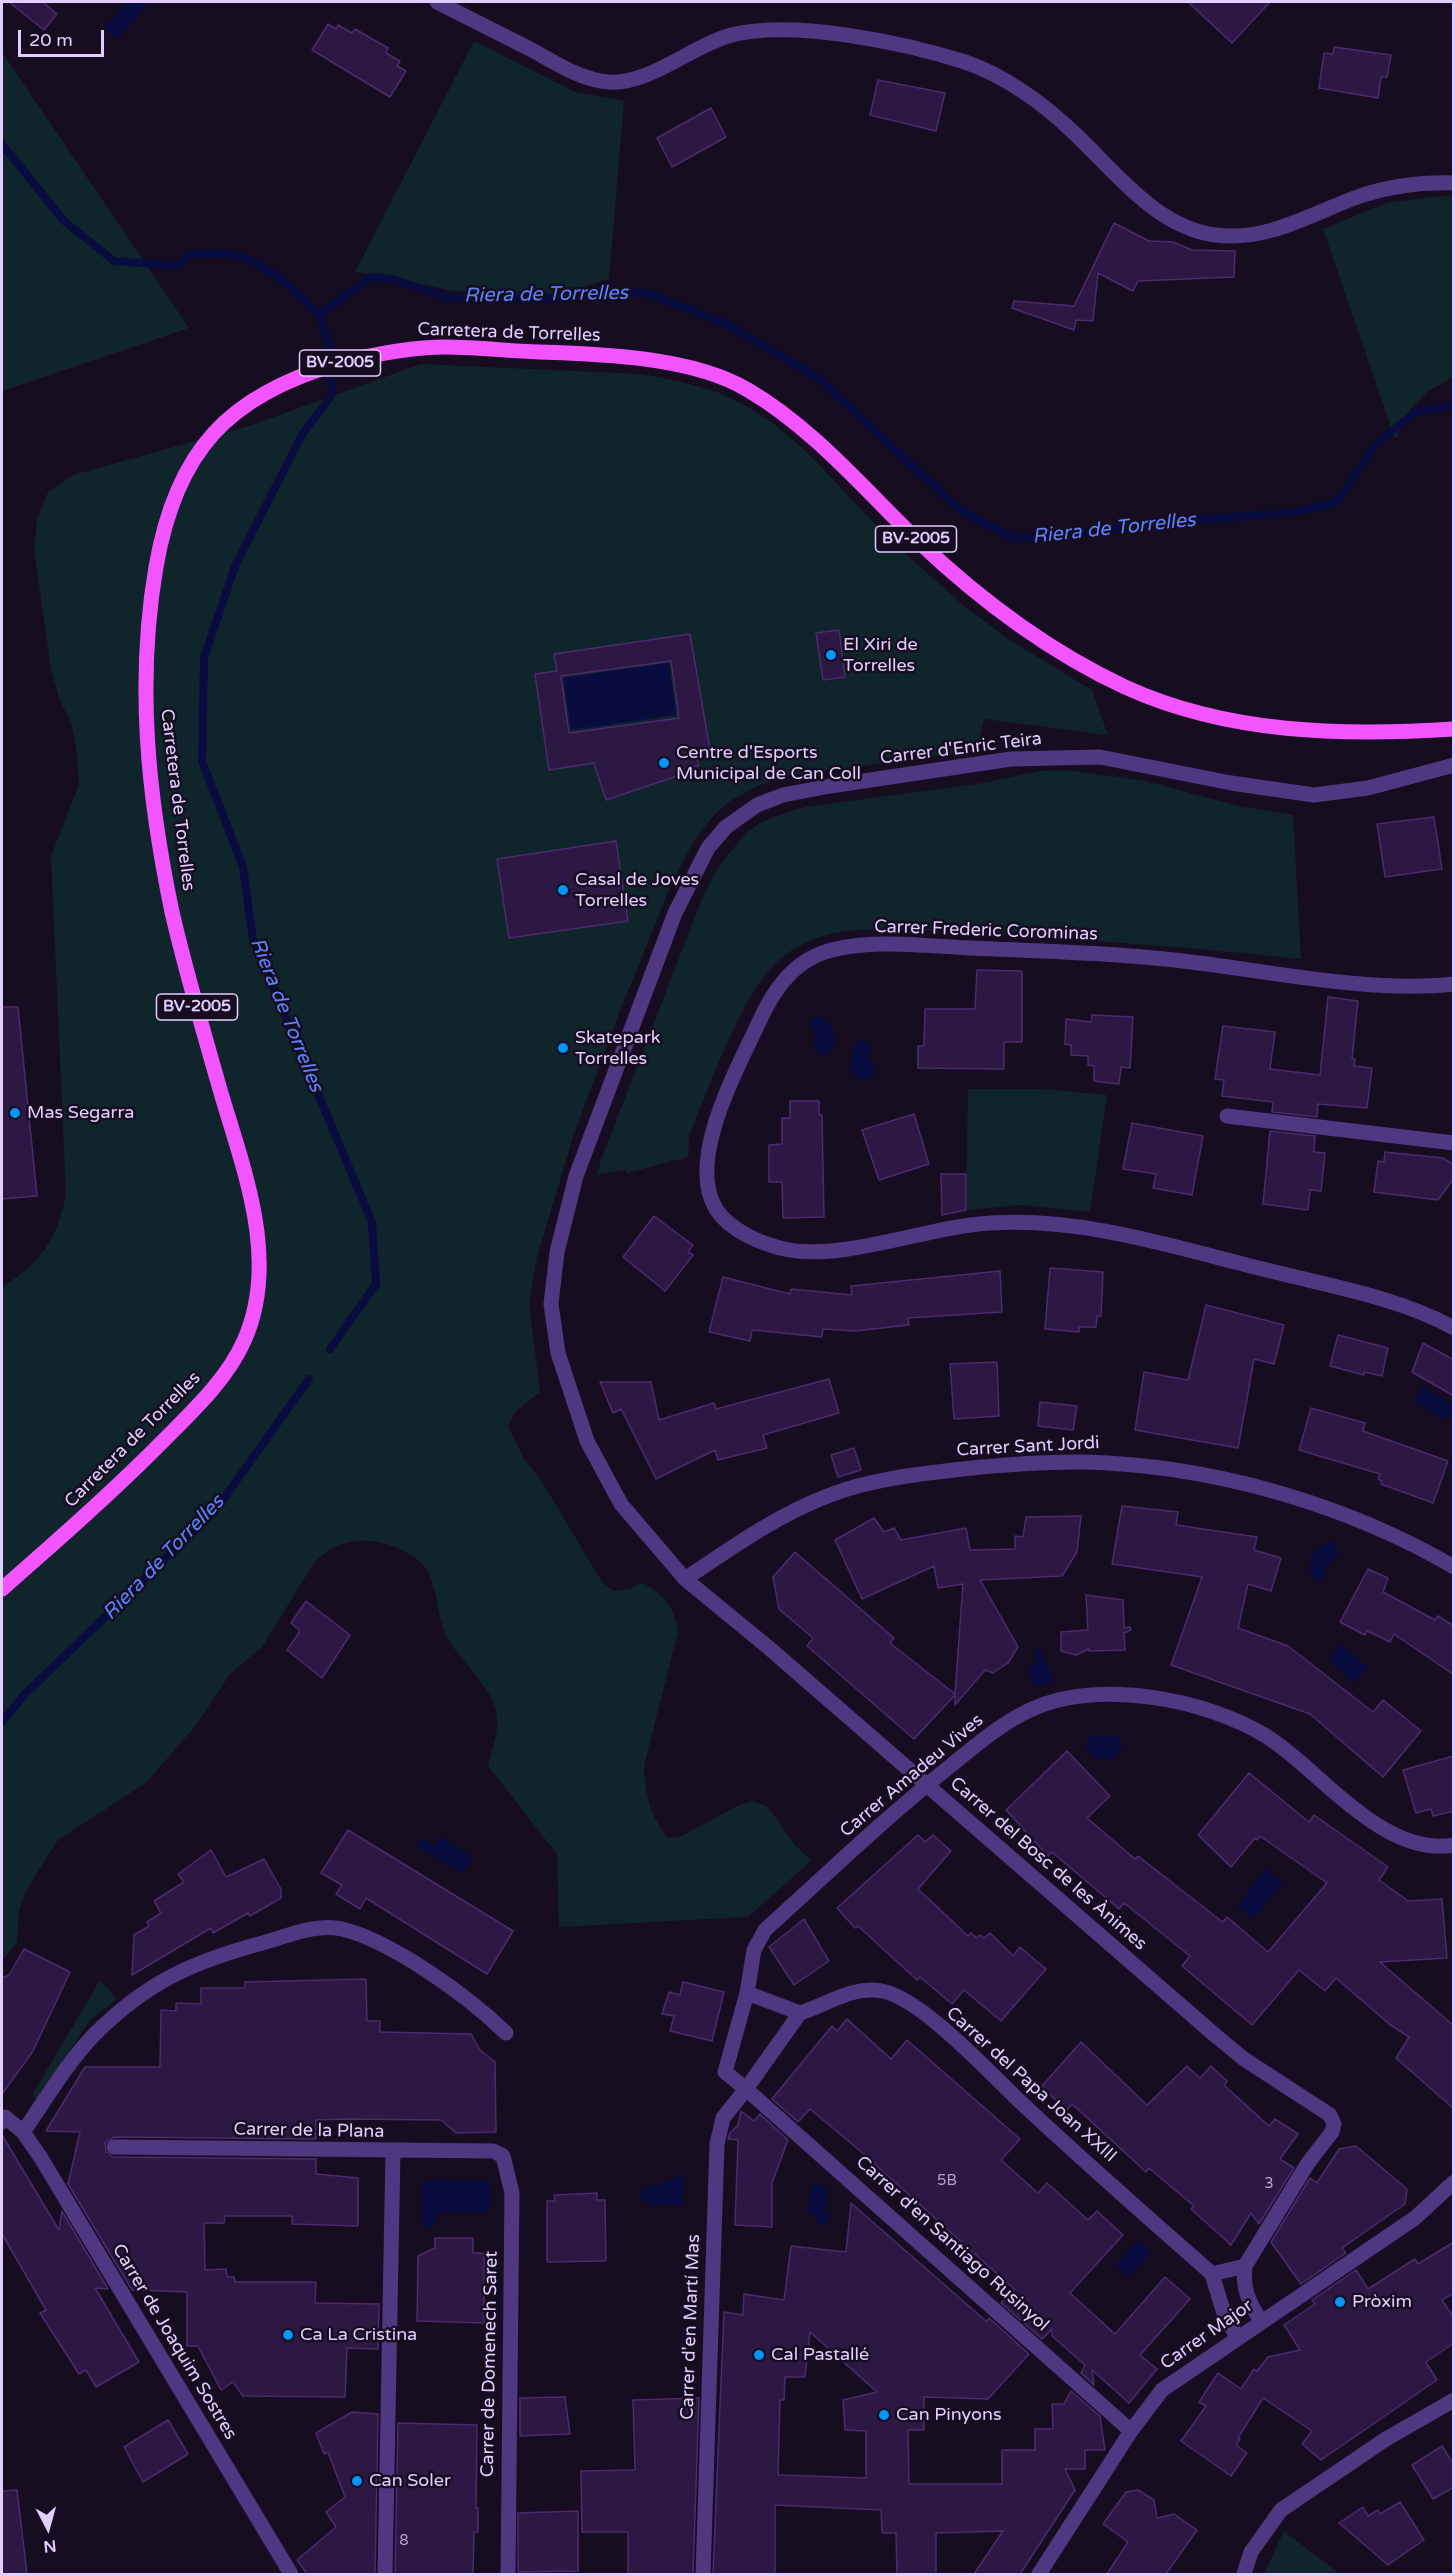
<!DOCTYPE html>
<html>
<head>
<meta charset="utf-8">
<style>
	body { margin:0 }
	#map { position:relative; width:1455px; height:2576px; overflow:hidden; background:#160d21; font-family:"Varela Round",sans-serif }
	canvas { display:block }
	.frame { position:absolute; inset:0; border:3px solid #e2cdff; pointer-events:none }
	.north { position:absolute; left:18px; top:2498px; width:60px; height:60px; -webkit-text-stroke:4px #160d21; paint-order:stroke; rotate:174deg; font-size:16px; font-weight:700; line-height:24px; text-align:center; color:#e2cdff }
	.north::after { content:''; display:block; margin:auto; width:21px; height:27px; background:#e2cdff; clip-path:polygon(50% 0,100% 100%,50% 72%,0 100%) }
	.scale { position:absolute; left:18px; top:30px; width:86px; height:27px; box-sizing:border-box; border:3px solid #e2cdff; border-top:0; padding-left:8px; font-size:18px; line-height:21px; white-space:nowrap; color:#e2cdff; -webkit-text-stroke:4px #160d21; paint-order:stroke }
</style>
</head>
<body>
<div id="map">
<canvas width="1455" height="2576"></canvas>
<div class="frame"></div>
<div class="north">N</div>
<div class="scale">20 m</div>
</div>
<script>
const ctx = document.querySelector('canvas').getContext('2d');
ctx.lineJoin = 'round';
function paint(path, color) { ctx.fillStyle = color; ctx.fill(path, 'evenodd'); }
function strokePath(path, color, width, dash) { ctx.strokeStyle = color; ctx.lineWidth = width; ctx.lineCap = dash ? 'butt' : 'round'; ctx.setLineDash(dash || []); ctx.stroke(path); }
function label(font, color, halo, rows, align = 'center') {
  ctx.font = font + ' "Varela Round",sans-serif'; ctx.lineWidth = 5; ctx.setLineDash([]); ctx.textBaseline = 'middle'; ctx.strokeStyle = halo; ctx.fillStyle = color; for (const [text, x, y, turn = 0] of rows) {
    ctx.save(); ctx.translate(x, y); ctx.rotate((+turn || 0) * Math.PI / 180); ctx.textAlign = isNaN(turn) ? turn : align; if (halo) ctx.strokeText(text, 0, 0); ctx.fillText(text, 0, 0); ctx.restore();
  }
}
paint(new Path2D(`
	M474 41 575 92 624 101 609 279C511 313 452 288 355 272Z
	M2 52 189 328 2 391Z
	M1440 196 1453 197V377L1427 392 1411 408 1395 439 1323 229 1387 203Z
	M421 364 640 374 678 381 717 392 748 407 775 425 806 451 890 540 963 605 1008 639 1092 690 1108 735 984 719 980 735 983 750 791 775 755 787 730 801 712 817 695 839 671 885 618 1016 573 1137 537 1257 529 1304 540 1392 515 1412 508 1426 523 1457 544 1485 602 1582 614 1591 629 1589 643 1583C664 1595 675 1607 678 1632L644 1766C645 1795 650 1815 668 1838L682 1836 739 1805 752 1801 767 1806 796 1846 811 1861 748 1917 559 1927 557 1854 488 1766C491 1750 499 1733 497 1717 493 1685 460 1663 446 1635 437 1616 438 1593 429 1574 424 1562 413 1556 402 1550 370 1535 339 1537 314 1563L262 1647 230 1674 197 1724 146 1783 58 1840 26 1890 19 1911 17 1943 2 1960V1287C41 1263 57 1239 66 1195L51 856 79 785 77 754 71 723 59 698 51 668 34 549 37 520 48 492 73 475 249 426Z
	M1066 770 1145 781 1239 806 1293 815 1301 959C1197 948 1094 940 989 934 941 932 888 925 840 932 818 936 796 945 779 960 741 993 710 1088 689 1136L688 1157 627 1173 625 1170 597 1175 601 1160 703 896 719 866 746 833 764 821 785 813 805 807 983 783 1040 771Z
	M968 1089H1042L1107 1095 1090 1212 1021 1205 966 1210Z
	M100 1980 117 1999 91 2019 37 2099 34 2098V2092Z
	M1284 2531 1340 2574H1264Z`), '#10242b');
paint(new Path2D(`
	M127 2H142L147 6 117 40 104 28Z
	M669 663 676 715 571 730 563 678Z
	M819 1016C833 1022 844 1047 826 1055L816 1053 813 1044 815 1033 810 1026 811 1018Z
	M863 1040 870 1046 869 1057 876 1070 875 1076 866 1081 857 1079 850 1071 852 1052 858 1041Z
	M1423 1386 1452 1405 1450 1417 1442 1419 1414 1401Z
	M1328 1542 1335 1543 1339 1554 1326 1567 1322 1581H1315C1305 1566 1311 1549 1328 1542Z
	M1341 1645 1367 1667 1354 1683 1328 1659Z
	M1040 1649 1054 1681 1034 1687 1027 1671 1037 1659 1035 1651Z
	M1090 1735 1118 1736 1122 1748 1114 1759 1098 1760 1085 1748Z
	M441 1837 473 1857 463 1874 416 1846 421 1838 436 1846Z
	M1266 1869 1283 1883 1253 1919 1237 1906Z
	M680 2174 683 2176V2203L680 2206 651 2205 640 2199V2192C645 2186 667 2186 680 2174Z
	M425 2180 488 2181 491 2185 489 2212 438 2213 433 2226 425 2229 422 2223V2184Z
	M818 2183 828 2190 824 2213 830 2215 829 2220 822 2225H816L817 2216 807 2214 813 2185Z
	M1138 2240 1151 2252 1129 2277 1116 2265Z`), '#080c3f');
strokePath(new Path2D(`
	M2 144 63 220 114 261 178 266 189 254C202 255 218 252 231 254 262 259 298 293 319 315
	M330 1349 376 1284 372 1222 253 940 243 867 202 761 204 658 235 566 303 433 332 395 329 343 319 315 372 277 392 279 446 297 469 299H554L590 292 647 293 726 324 817 377 960 510 1013 538 1065 536 1145 524 1294 512 1337 502 1376 444 1416 412 1454 405
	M2 1722 25 1694 215 1511 309 1379`), '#080c3f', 8);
const building = new Path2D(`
	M9 2H43L57 14 44 30Z
	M1188 2H1270L1232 43Z
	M328 24 336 29 338 25 352 33 355 29 388 48 386 53 400 61 397 66 406 71 390 97 312 50Z
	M1334 47 1391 55 1387 77H1381L1378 98 1319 88 1324 53 1333 54Z
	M878 80 945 93 936 131 870 115Z
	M711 108 726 137 672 167 657 138Z
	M1114 223 1149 241 1173 242 1192 250 1235 251 1234 277 1138 281 1133 291 1098 273 1093 321 1076 320 1074 330 1012 308 1014 301 1074 306Z
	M839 630 845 677 823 680 816 633Z
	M690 634 711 756 697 760 699 765 688 769 686 773 606 800 594 763 549 770 535 674 557 671 554 654ZM671 661 679 718 569 733 561 676Z
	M1434 817 1442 869 1385 877 1377 824Z
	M616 841 628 921 509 938 497 859Z
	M977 970 1022 971V1042H1004V1069L918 1068V1046H924L925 1009H975Z
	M1328 997 1358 1001 1352 1059H1355L1354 1066 1372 1068 1367 1108 1318 1104 1317 1117 1272 1112 1273 1102 1222 1096 1224 1080 1215 1079 1223 1026 1275 1032 1270 1069 1320 1075Z
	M2 1007H18L37 1196 2 1199Z
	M1092 1015 1133 1017 1130 1068 1121 1067 1119 1084 1094 1081V1066L1088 1065V1056L1071 1055V1045L1065 1044 1066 1019 1091 1022Z
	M790 1101H819V1115H822L824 1217 783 1218 782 1182H769V1145L782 1144V1118H790Z
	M914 1114 929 1164 879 1180 862 1130Z
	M1132 1123 1203 1136 1192 1195 1153 1188 1156 1174 1123 1169Z
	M1270 1131 1315 1136 1314 1152 1325 1153 1321 1191 1310 1190 1308 1210 1263 1204Z
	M1385 1152 1443 1158 1454 1165V1178L1438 1200 1374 1192 1378 1161 1384 1162Z
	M941 1174H966V1210L942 1215Z
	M654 1216 693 1245 688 1252 693 1255 665 1291 623 1257Z
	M1050 1268 1103 1272 1101 1316H1097L1096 1327H1079V1332L1045 1329Z
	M1000 1271 1002 1312 908 1318 909 1325 855 1331 823 1329 822 1337 752 1330 750 1341 709 1332 723 1277 790 1294 791 1289 852 1295 851 1286Z
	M1206 1305 1284 1325 1274 1364 1254 1359 1238 1448 1135 1430 1144 1372 1188 1380Z
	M1338 1335 1388 1348 1382 1376 1364 1372V1375L1330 1366Z
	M1423 1343 1454 1360V1396L1412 1372Z
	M997 1362 999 1416 954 1419 950 1364Z
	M829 1379 839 1413 763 1435 767 1448 718 1460 715 1450 656 1479 621 1409 613 1413 600 1382H651L659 1420 714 1403 716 1409Z
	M1040 1402 1077 1406 1073 1430 1038 1426Z
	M1311 1408 1365 1423 1363 1431 1448 1461 1433 1503 1381 1484 1382 1481 1378 1479 1380 1474 1299 1450Z
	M854 1448 861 1470 838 1477 831 1455Z
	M1122 1506 1178 1512 1176 1525 1257 1537 1254 1550 1281 1558 1271 1591 1248 1584 1238 1628 1288 1646 1373 1712 1383 1700 1421 1731 1383 1777 1310 1714 1171 1665 1202 1577 1112 1564Z
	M1081 1516 1077 1552 1062 1576 980 1580 1018 1647 1008 1663 993 1673 985 1670 955 1705V1695L914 1739 807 1646 813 1638 779 1609 773 1577 795 1552 894 1638 890 1643 955 1694 963 1584 938 1588 934 1566 862 1599 835 1540 874 1518 884 1532 894 1528 901 1540 966 1528 970 1550 1015 1549V1536L1023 1537 1026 1517Z
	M1368 1569 1388 1578 1383 1592 1435 1620 1438 1616 1454 1626V1675L1394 1634 1390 1642 1367 1631 1365 1635 1340 1622Z
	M1086 1595 1123 1600 1124 1628 1130 1627 1131 1630 1124 1633 1125 1650 1089 1651V1649L1076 1655 1061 1651V1632L1088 1630Z
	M306 1601 350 1635 322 1678 287 1650 300 1631 291 1623Z
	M1067 1751 1110 1796 1087 1818 1135 1859 1138 1856 1220 1920 1223 1922 1227 1917 1268 1952 1327 1883 1260 1836 1257 1840 1255 1838 1231 1867 1198 1835 1249 1773 1309 1822 1314 1815 1388 1867 1379 1880 1408 1901 1442 1899 1447 1958 1380 1962 1454 2026V2109L1396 2058 1409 2037 1389 2024 1336 1978 1325 1991 1299 1970 1252 2025 1182 1966 1190 1956 1124 1903 1119 1909 1052 1852 1048 1856 1006 1810Z
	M1454 1756V1811L1433 1816 1431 1809 1416 1813 1403 1770Z
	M348 1830 513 1931 487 1974 366 1898 360 1909 336 1894 342 1885 321 1873Z
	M918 1835 925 1842 933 1835 951 1851 918 1889 968 1936 971 1933 977 1938 980 1935 984 1938 990 1933 1013 1956 1020 1947 1046 1969 1001 2021 964 1990 952 2004 920 1977 917 1980 858 1926 855 1928 837 1908Z
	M211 1850 226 1877 264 1859 281 1889V1898L250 1916 248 1913 213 1933 211 1928 132 1975 134 1935 149 1926 147 1922 161 1913 154 1901 184 1882 178 1874Z
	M804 1919 829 1961 794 1985 769 1947Z
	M24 1949 70 1972 33 2051 2 2094V1978L9 1975Z
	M366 1979 367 2021H380V2032L471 2034 480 2050 495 2062 496 2132 456 2133 441 2120 345 2119 316 2120V2139L114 2137 105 2143 106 2152 113 2157 316 2159V2174L358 2178V2226L292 2224V2216H225L224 2223H204L205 2270 226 2269 227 2277H234L235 2282H316L315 2303 379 2304 378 2349 347 2348 345 2397 243 2396 233 2382 221 2390 198 2346H187V2292L132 2290 68 2184 80 2132 46 2131 85 2067H160L161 2010 176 2011V2003L201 2004V1988H245V1982Z
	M683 1982 724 1992 712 2041 670 2031 674 2016 662 2014 669 1992 680 1995Z
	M847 2019 891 2059 907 2040 1020 2139 1001 2160 1038 2193 1047 2183 1088 2220 1097 2211 1123 2235 1070 2293 1115 2334 1165 2277 1190 2299 1140 2355 1157 2369 1129 2403 1092 2370 1094 2385 1081 2373 1085 2365 1052 2336V2329L1042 2339 1001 2303 1014 2289 859 2150 810 2109 798 2122 772 2099 832 2026 837 2031Z
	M1081 2042 1147 2105 1187 2066 1200 2078 1211 2066 1227 2081 1224 2085 1269 2126 1275 2119 1298 2134 1280 2159 1294 2168 1259 2224 1251 2213 1231 2245 1191 2209 1194 2206 1149 2168 1146 2172 1072 2104 1067 2110 1041 2087Z
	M741 2111 754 2121 760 2114 788 2140 772 2183V2227L735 2225 738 2140 728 2139 730 2133 738 2125Z
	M2 2135 59 2230 62 2211 108 2289 95 2288 139 2362 96 2387 86 2370 79 2374 40 2313 46 2310 2 2234Z
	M1356 2146 1407 2189 1405 2204 1342 2248 1346 2253 1301 2284 1271 2242 1310 2178 1317 2183 1339 2149Z
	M597 2193V2200H605L606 2261 547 2262V2201H555L554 2195Z
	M851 2203 986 2321 989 2318 1029 2354 988 2399 924 2397V2430H908L909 2484H1002V2450H1035V2429H1053L1052 2404H1064L1071 2391 1100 2416 1105 2450H1085V2469H1065L1075 2490 1020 2574H974L1003 2531 936 2533V2574H897L896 2533H882L881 2510 775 2505V2574H713L724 2312 743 2315 744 2294 784 2300 791 2246 846 2252ZM810 2332 877 2392 843 2400 845 2430 866 2431V2478L778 2475 780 2400H784L785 2377H805Z
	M435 2238H473V2253H484V2323L417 2321 418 2256 435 2248Z
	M1454 2242V2293L1442 2300 1454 2318V2343L1426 2362 1437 2380 1321 2460 1302 2444 1312 2431 1263 2398 1238 2438 1240 2439 1236 2445 1247 2453 1231 2476 1181 2441 1206 2406 1199 2402 1218 2373 1241 2389 1254 2369 1257 2371 1268 2357 1300 2350 1284 2325 1315 2304 1312 2300 1356 2270 1368 2289 1415 2259 1418 2264Z
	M565 2397 570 2434 520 2436V2398Z
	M699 2398 693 2574H628V2532H582L581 2471 635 2470 633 2400Z
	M352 2412 378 2414 375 2574H307L297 2560 336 2527 326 2512 345 2497 328 2452 324 2454 316 2433Z
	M168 2420 188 2454 143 2482 124 2447Z
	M398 2423 477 2425 476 2508H478V2532H474L473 2574H395Z
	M1442 2446 1454 2465V2487L1433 2499 1412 2465Z
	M17 2490 27 2574H2V2491Z
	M1138 2490 1154 2500 1157 2518 1174 2514 1197 2530 1166 2574H1107L1128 2542 1103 2524 1126 2492Z
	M1400 2502 1424 2540 1388 2565 1339 2523 1363 2507 1368 2516 1378 2510 1380 2514Z
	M578 2511V2571L518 2572V2513Z`);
paint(building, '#2d1843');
strokePath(building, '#4c2a6f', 1.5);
strokePath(new Path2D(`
	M437 2C469 18 500 34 532 50 556 63 581 80 609 82 648 85 691 47 728 36 789 18 905 43 965 62 1004 75 1044 104 1073 132 1114 170 1156 228 1216 235 1268 242 1312 213 1360 196 1390 186 1422 182 1454 183
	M1454 984C1371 993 1274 972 1191 962 1118 953 1043 951 970 948 926 946 867 938 825 952 791 963 772 993 758 1024 737 1070 686 1160 716 1209 730 1231 763 1245 789 1250 848 1260 929 1226 991 1223 1084 1217 1177 1248 1267 1270 1329 1286 1397 1297 1454 1328
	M1227 1116 1454 1143
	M685 1579C731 1548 777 1515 830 1495 871 1479 919 1474 963 1469 1011 1464 1060 1460 1108 1463 1227 1470 1351 1507 1454 1567
	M747 1993 754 1950 765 1930C826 1875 885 1818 949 1767 974 1747 1000 1724 1030 1710 1098 1679 1204 1698 1266 1736 1288 1750 1307 1768 1326 1785 1359 1814 1406 1854 1454 1845
	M747 1993 800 2013 746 2089 725 2072Z
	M800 2013C826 2005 854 1985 882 1991 924 1999 996 2080 1029 2110 1089 2166 1151 2220 1212 2274
	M2 2122 5 2117 23 2132 41 2158 291 2574
	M23 2132C45 2101 66 2064 93 2036 146 1982 194 1961 266 1942 290 1935 317 1923 342 1929 392 1941 469 1997 506 2033
	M114 2147 493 2151 503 2156 512 2193 508 2574
	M1212 2274 1225 2317 1238 2338
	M1212 2274 1245 2266
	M1261 2321C1249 2303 1242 2288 1245 2266L1308 2163 1332 2132 1334 2124 1330 2115 1244 2059 1216 2036 769 1648 685 1579 621 1504 587 1441 558 1353 551 1304 557 1252 576 1176 675 913 708 848 726 827 757 805 783 795 830 786 1011 759 1100 757 1231 783 1314 795 1368 788 1454 765
	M385 2574 393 2151
	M703 2574 717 2144 723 2118 746 2089 1131 2431
	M1039 2574 1131 2431 1162 2390 1415 2218 1454 2182
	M1244 2574 1251 2552 1281 2510 1386 2439 1454 2400`), '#503781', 15);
strokePath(new Path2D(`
	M2 1589C59 1539 116 1489 169 1435 197 1407 228 1377 244 1341 280 1261 244 1171 221 1093 204 1033 186 973 172 912 148 797 136 683 156 567 176 451 228 395 340 363 375 354 410 347 446 347 477 347 508 351 539 352 603 354 693 357 748 390 813 428 864 489 918 541 979 599 1048 651 1125 687 1228 734 1342 736 1454 729`), '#f254ff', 15);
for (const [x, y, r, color] of [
	[831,655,6,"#0096f8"],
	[664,763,6,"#0096f8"],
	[563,890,6,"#0096f8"],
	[563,1048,6,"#0096f8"],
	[15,1113,6,"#0096f8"],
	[1340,2302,6,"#0096f8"],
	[288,2335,6,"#0096f8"],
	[759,2355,6,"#0096f8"],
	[884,2415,6,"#0096f8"],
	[357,2481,6,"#0096f8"]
]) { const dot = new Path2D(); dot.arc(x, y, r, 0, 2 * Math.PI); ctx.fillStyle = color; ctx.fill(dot); strokePath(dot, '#160d21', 2); }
label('15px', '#b5a0d0', null, [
	["5B",947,2181],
	["3",1269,2184],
	["8",404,2541]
]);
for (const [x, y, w] of [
	[340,363,81],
	[916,539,81],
	[197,1007,81]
]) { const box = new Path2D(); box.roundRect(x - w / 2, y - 13, w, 26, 4.5); ctx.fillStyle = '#160d21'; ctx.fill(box); strokePath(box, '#e2cdff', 1.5); }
label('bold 16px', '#e2cdff', null, [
	["BV-2005",340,363],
	["BV-2005",916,539],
	["BV-2005",197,1007]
]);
label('18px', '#e2cdff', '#160d21', [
	["Carretera de Torrelles",509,333,2],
	["Carrer d'Enric Teira",961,749,-7],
	["Carretera de Torrelles",177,800,83],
	["Carrer Frederic Corominas",986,931,2],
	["Carretera de Torrelles",133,1440,-45],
	["Carrer Sant Jordi",1028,1447,-3],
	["Carrer Amadeu Vives",912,1776,-40],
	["Carrer del Bosc de les Ànimes",1048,1864,41],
	["Carrer del Papa Joan XXIII",1031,2085,42],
	["Carrer de la Plana",309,2131,1],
	["Carrer d'en Santiago Rusinyol",952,2244,42],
	["Carrer d'en Martí Mas",691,2327,-88],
	["Carrer Major",1207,2335,-35],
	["Carrer de Joaquim Sostres",174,2342,59],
	["Carrer de Domenech Saret",490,2364,-89]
]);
label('18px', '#e2cdff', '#160d21', [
	["El Xiri de",843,645],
	["Torrelles",843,666],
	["Centre d'Esports",676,753],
	["Municipal de Can Coll",676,774],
	["Casal de Joves",575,880],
	["Torrelles",575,901],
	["Skatepark",575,1038],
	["Torrelles",575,1059],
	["Mas Segarra",27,1113],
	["Pròxim",1352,2302],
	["Ca La Cristina",300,2335],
	["Cal Pastallé",771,2355],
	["Can Pinyons",896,2415],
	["Can Soler",369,2481]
], 'left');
label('italic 20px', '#5b83ff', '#160d21', [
	["Riera de Torrelles",546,295,-1],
	["Riera de Torrelles",1114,529,-6],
	["Riera de Torrelles",286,1015,68],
	["Riera de Torrelles",164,1558,-46]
]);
</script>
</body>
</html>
